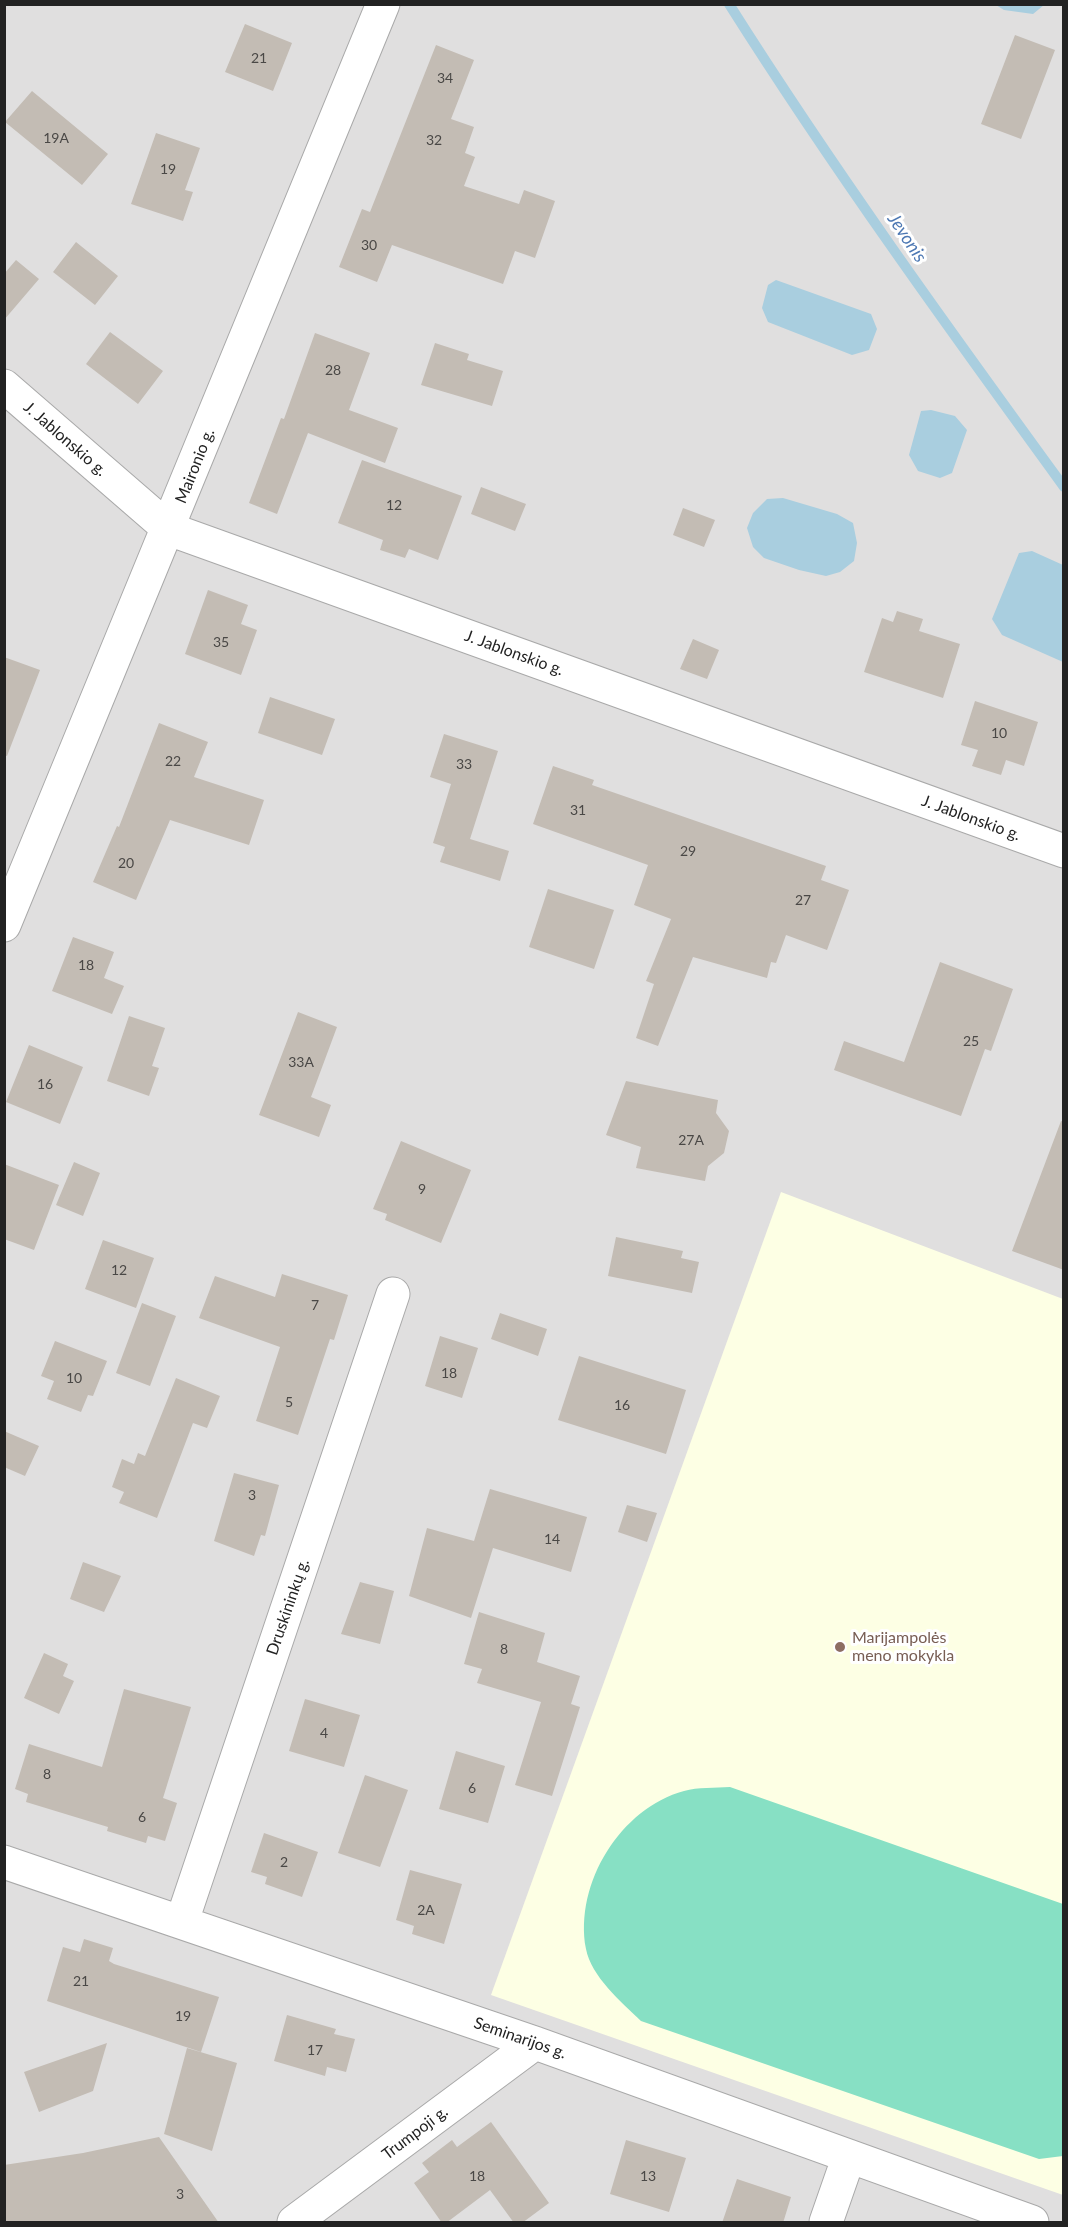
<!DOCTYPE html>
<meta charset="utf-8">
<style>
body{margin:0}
#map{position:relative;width:1068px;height:2227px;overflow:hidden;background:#f2efe8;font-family:Lato,sans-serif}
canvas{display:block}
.frame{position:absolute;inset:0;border:6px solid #222;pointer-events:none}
</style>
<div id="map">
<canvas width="1068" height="2227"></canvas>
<div class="frame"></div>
</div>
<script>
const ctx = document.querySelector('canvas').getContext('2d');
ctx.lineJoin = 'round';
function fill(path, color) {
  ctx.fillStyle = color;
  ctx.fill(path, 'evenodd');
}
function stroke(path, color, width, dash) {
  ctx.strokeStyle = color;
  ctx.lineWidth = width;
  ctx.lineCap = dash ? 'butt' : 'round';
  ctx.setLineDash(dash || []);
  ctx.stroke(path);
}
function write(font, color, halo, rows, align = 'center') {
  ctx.font = font + ' Lato,sans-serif';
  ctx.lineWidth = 6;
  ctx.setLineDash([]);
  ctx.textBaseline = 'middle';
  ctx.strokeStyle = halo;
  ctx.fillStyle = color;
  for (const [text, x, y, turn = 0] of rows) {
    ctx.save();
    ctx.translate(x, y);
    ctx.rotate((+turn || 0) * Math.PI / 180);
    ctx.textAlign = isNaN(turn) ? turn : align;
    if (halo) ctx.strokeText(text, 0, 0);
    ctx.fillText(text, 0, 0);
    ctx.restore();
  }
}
fill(new Path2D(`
 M 5,5 L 1063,5 L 1063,2222 L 5,2222 Z`), '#e0dfdf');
fill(new Path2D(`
 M 781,1192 L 1063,1299 L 1063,2195 L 491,1995 Z`), '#fdffe4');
fill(new Path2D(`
 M 730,1787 L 1063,1904 L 1063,2156 L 1039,2159 L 641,2021 C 621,2002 591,1976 586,1949 C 574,1883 621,1808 684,1791 C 698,1787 715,1788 730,1787 Z`), '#87e0c4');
fill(new Path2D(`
 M 996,5 L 996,4 L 1044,5 L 1033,14 L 1004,10 Z
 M 776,280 L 871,314 L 877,329 L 869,350 L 852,355 L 768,322 L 762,308 L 768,285 Z
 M 931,410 L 955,416 L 967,430 L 952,473 L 940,478 L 918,471 L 909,455 L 921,411 Z
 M 783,498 L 837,514 L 853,523 L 857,543 L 854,561 L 840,572 L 826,576 L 799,570 L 764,558 L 753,547 L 747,528 L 753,513 L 767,499 Z
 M 1032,551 L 1063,565 L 1063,662 L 1002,635 L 992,619 L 1019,553 Z`), '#a9cedf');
stroke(new Path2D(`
 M 729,4 C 834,170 949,329 1064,487`), '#a9cedf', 10);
fill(new Path2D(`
 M 245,24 L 292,43 L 273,91 L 225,72 Z
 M 1015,35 L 1055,50 L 1021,139 L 981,124 Z
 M 436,45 L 474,60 L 451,119 L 474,127 L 465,153 L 475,157 L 464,186 L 519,204 L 524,190 L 555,201 L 535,258 L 515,251 L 503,284 L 392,245 L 377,282 L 339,267 L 362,209 L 370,212 Z
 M 32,91 L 108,154 L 82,185 L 5,122 Z
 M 156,133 L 200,148 L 185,190 L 193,192 L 183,221 L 131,204 Z
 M 76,242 L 118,276 L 95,305 L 53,272 Z
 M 16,260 L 39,279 L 4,320 L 4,274 Z
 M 110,332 L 163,371 L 138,404 L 86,364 Z
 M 315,333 L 370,353 L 349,410 L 398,428 L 385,463 L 308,433 L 277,514 L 249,503 L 281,418 L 284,419 Z
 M 435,343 L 469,354 L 467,360 L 503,371 L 492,406 L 421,385 Z
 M 362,460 L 462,496 L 438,560 L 409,549 L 405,558 L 380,550 L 383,540 L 338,523 Z
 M 481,487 L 526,504 L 515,531 L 471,514 Z
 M 683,508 L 715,520 L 704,547 L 673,535 Z
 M 208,590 L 248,605 L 241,624 L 257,630 L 241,675 L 185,654 Z
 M 897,611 L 923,619 L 919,631 L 960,644 L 943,698 L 864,672 L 882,618 L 893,622 Z
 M 693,639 L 719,650 L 707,679 L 680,669 Z
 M 4,657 L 40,670 L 7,756 L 4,755 Z
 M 270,697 L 335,719 L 322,755 L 258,733 Z
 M 975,701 L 1038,722 L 1024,766 L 1006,760 L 1001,775 L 972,766 L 978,750 L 961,745 Z
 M 159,723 L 208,742 L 194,777 L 264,800 L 249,845 L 170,820 L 136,900 L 93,882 L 117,826 L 119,827 Z
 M 444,734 L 498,751 L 470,839 L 509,851 L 500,881 L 440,862 L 445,847 L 433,843 L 451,784 L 430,777 Z
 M 553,766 L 594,780 L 592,785 L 826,866 L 821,880 L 849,890 L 827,950 L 786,935 L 776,963 L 771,962 L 767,978 L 693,957 L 658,1046 L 636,1038 L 654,984 L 646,981 L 671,919 L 634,905 L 648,865 L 533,824 Z
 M 548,889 L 614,910 L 594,969 L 529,947 Z
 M 73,937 L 114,952 L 104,978 L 124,986 L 112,1014 L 52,991 Z
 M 940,962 L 1013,989 L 991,1051 L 985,1049 L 961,1116 L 834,1070 L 844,1041 L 904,1062 Z
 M 298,1012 L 337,1027 L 311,1097 L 331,1105 L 319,1137 L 259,1115 Z
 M 129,1016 L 165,1028 L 152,1066 L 159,1068 L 149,1096 L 107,1081 Z
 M 29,1045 L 83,1067 L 60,1124 L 6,1102 Z
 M 626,1081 L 718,1100 L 716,1113 L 729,1131 L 724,1153 L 708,1166 L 705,1181 L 636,1168 L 641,1147 L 606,1135 Z
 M 1061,1121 L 1064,1122 L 1064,1270 L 1012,1251 Z
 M 401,1141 L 471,1170 L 441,1243 L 385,1220 L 387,1214 L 373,1209 Z
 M 74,1162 L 100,1173 L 83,1216 L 56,1205 Z
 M 4,1164 L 59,1185 L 34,1250 L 4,1239 Z
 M 616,1237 L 683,1251 L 681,1258 L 699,1262 L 692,1293 L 608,1276 Z
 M 103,1240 L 154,1258 L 136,1308 L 85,1289 Z
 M 282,1274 L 348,1295 L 334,1340 L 330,1339 L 298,1435 L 256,1421 L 280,1347 L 199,1318 L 215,1276 L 275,1297 Z
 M 142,1303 L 176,1316 L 150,1386 L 116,1373 Z
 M 500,1313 L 547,1329 L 538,1356 L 491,1339 Z
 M 440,1336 L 478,1348 L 462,1398 L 425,1386 Z
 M 55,1341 L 107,1361 L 93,1396 L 88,1395 L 81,1412 L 47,1399 L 54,1381 L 41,1376 Z
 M 579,1356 L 686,1390 L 666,1454 L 558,1420 Z
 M 176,1378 L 220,1396 L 207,1428 L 193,1423 L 157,1518 L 119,1503 L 124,1492 L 112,1487 L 122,1459 L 134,1464 L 138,1453 L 145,1456 Z
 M 4,1431 L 39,1446 L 25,1476 L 4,1467 Z
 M 234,1473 L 279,1485 L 265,1536 L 261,1535 L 254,1556 L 214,1541 Z
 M 490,1489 L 587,1517 L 571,1572 L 493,1548 L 471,1618 L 409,1596 L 427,1528 L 474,1541 Z
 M 627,1505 L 657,1513 L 647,1542 L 618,1532 Z
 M 83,1562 L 121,1576 L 104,1612 L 70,1599 Z
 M 360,1582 L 394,1591 L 380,1644 L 341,1634 Z
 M 479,1612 L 545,1633 L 537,1662 L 580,1676 L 571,1704 L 580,1707 L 552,1796 L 515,1785 L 541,1702 L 477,1683 L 482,1669 L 464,1664 Z
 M 44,1653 L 68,1664 L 63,1676 L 74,1681 L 59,1714 L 24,1698 Z
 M 124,1689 L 191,1707 L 163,1798 L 177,1803 L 165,1841 L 148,1836 L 146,1843 L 107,1831 L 108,1827 L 26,1802 L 28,1794 L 15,1789 L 29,1744 L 102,1767 Z
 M 305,1699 L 360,1715 L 344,1767 L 289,1751 Z
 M 456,1751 L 505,1766 L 488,1823 L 439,1809 Z
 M 365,1775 L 408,1790 L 380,1867 L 338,1853 Z
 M 264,1833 L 318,1852 L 302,1897 L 265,1884 L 267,1877 L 251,1872 Z
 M 410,1870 L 462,1884 L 444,1944 L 412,1934 L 414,1926 L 396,1920 Z
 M 84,1939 L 113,1948 L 109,1961 L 114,1964 L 219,1997 L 201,2052 L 47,2001 L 63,1947 L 80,1952 Z
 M 287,2015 L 336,2029 L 334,2034 L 355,2039 L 346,2072 L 327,2067 L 325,2076 L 274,2061 Z
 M 107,2043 L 93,2091 L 39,2112 L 24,2072 Z
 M 187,2048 L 237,2063 L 212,2151 L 164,2134 Z
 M 491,2122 L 549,2203 L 522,2223 L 514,2223 L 490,2190 L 446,2223 L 442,2223 L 414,2183 L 429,2172 L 422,2163 L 452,2140 L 457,2147 Z
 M 159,2137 L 219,2223 L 4,2223 L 4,2165 L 83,2153 Z
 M 626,2140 L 686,2158 L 669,2212 L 610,2194 Z
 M 737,2179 L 791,2197 L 783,2223 L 722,2223 Z`), '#c3bcb4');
const minor = new Path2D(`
 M 4,386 L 169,529 L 1064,851
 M 4,925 L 383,4
 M 4,1862 L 535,2043 L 1032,2222
 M 182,1921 L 393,1294
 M 294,2222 L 535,2043
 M 826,2222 L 849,2156`);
stroke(minor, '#a9a9a9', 35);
stroke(minor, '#fff', 33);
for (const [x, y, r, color] of [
 [840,1647,6,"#8d6e63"]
]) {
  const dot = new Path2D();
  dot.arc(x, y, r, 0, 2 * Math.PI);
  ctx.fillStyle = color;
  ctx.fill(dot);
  stroke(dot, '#fff', 2);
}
write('14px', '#4a4846', null, [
 ["21",259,58],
 ["34",445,78],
 ["19A",56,138],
 ["32",434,140],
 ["19",168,169],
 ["30",369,245],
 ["28",333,370],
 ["12",394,505],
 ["35",221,642],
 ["10",999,733],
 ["22",173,761],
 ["33",464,764],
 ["31",578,810],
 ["29",688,851],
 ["20",126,863],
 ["27",803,900],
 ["18",86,965],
 ["25",971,1041],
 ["33A",301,1062],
 ["16",45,1084],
 ["27A",691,1140],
 ["9",422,1189],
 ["12",119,1270],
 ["7",315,1305],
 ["18",449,1373],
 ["10",74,1378],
 ["5",289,1402],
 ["16",622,1405],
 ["3",252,1495],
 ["14",552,1539],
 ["8",504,1649],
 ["4",324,1733],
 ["8",47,1774],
 ["6",472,1788],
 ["6",142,1817],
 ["2",284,1862],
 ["2A",426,1910],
 ["21",81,1981],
 ["19",183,2016],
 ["17",315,2050],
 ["18",477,2176],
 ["13",648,2176],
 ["3",180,2194]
]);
write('16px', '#222', '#fff', [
 ["J. Jablonskio g.",65,439,41],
 ["Maironio g.",195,466,-68],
 ["J. Jablonskio g.",514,653,20],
 ["J. Jablonskio g.",971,818,20],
 ["Druskininkų g.",288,1607,-71],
 ["Seminarijos g.",520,2038,19],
 ["Trumpoji g.",415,2133,-37]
]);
write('16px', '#785e54', '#fff', [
 ["Marijampolės",852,1638],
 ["meno mokykla",852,1656]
], 'left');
write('italic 18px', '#4d78b3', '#fff', [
 ["Jevonis",907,238,56]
]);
</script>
